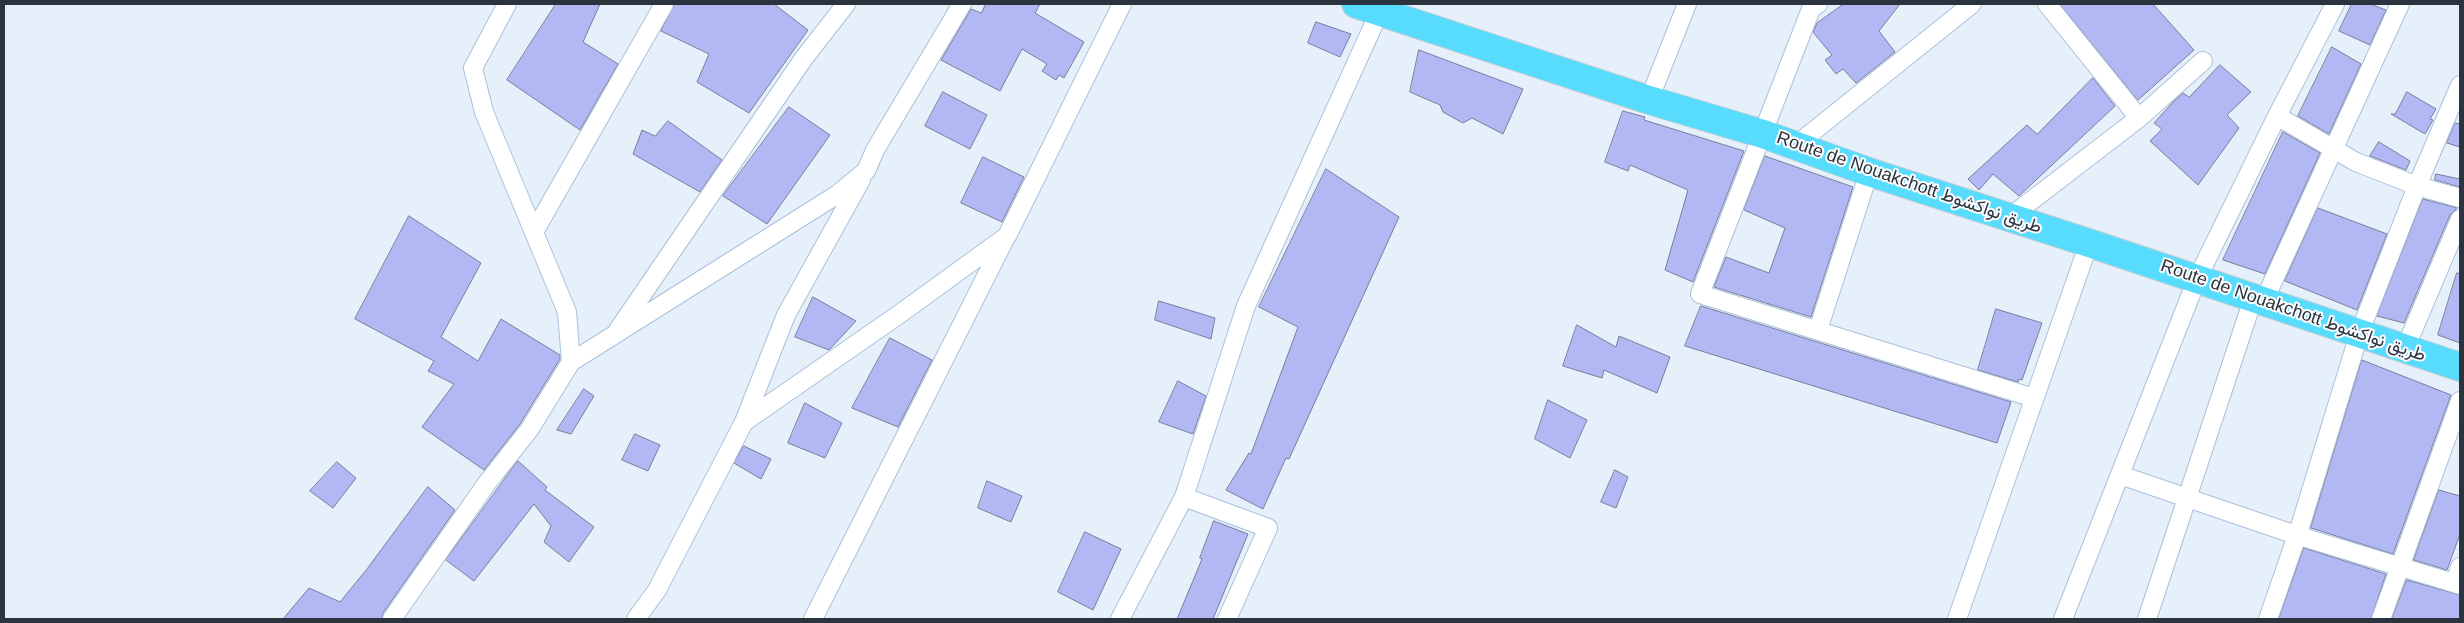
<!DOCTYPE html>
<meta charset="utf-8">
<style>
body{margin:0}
#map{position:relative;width:2464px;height:623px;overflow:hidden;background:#e6f0fb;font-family:Arial,sans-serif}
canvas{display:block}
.frame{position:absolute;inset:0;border:5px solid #2a333e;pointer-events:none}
</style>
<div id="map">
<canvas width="2464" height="623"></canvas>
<div class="frame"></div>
</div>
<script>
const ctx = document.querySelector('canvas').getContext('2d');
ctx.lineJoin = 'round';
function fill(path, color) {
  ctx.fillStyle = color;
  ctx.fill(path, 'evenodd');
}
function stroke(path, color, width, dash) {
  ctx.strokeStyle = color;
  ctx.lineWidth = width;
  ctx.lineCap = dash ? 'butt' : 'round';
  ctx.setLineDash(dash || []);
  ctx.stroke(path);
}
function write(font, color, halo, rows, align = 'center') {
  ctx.font = font + ' Arial,Vazirmatn,sans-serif';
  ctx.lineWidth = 4;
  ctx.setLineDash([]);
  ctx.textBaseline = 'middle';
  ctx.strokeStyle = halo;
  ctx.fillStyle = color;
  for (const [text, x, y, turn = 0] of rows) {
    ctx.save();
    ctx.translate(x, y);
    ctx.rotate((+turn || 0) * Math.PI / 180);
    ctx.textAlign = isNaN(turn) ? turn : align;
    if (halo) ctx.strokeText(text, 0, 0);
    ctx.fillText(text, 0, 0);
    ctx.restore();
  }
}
const building = new Path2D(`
 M 556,4 L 600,4 L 583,42 L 618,64 L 580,130 L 507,80 Z
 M 675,4 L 774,4 L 808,30 L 749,113 L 697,82 L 709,54 L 661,31 Z
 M 986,4 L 1040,4 L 1035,13 L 1084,42 L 1064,78 L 1059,75 L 1056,80 L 1042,71 L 1047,64 L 1022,49 L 1000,91 L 941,60 L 971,9 L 981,13 Z
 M 1844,4 L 1900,4 L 1879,31 L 1895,52 L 1856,83 L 1843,69 L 1836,74 L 1825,60 L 1832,55 L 1813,32 L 1817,23 Z
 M 2060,4 L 2153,4 L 2194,50 L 2138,100 Z
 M 2352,4 L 2370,4 L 2386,10 L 2370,45 L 2339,31 Z
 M 1316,22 L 1351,34 L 1340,57 L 1308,43 Z
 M 2332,47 L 2361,64 L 2329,134 L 2298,116 Z
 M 1419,50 L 1523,89 L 1503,134 L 1472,118 L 1463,123 L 1443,112 L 1440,105 L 1410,92 Z
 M 2220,65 L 2251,92 L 2227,115 L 2239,128 L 2198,185 L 2150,141 L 2162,129 L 2154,123 L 2173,102 L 2183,93 L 2189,97 Z
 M 2093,78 L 2115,106 L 2019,196 L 1993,174 L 1979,190 L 1968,179 L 2027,125 L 2037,134 Z
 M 943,92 L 987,115 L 970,149 L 925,126 Z
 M 2407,92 L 2436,109 L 2430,119 L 2433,120 L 2425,134 L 2391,114 L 2395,114 Z
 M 789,107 L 830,135 L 767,224 L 723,196 Z
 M 1623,111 L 1645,117 L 1644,120 L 1744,151 L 1693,282 L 1665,270 L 1688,190 L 1630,165 L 1628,171 L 1605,162 Z
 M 668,121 L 722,160 L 700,192 L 633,154 L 642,130 L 655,136 Z
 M 2455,123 L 2460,124 L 2460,147 L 2447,143 Z
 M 2283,132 L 2320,153 L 2265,274 L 2223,260 Z
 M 2379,142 L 2410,161 L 2406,170 L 2370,156 Z
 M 1765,156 L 1853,187 L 1811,317 L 1714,287 L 1726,257 L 1769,273 L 1785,228 L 1744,210 Z
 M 983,157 L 1024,177 L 1002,222 L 961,203 Z
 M 1326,169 L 1399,217 L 1289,459 L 1286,458 L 1263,509 L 1226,490 L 1249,453 L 1251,454 L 1298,327 L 1259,307 Z
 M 2436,174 L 2460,179 L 2460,187 L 2435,180 Z
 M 2423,199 L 2457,208 L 2450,215 L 2404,323 L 2377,316 Z
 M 2318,208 L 2387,234 L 2357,310 L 2285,281 Z
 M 409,216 L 481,263 L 441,337 L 478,361 L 501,319 L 560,355 L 560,359 L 520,424 L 484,470 L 422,427 L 454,384 L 428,371 L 434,361 L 355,319 Z
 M 2457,273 L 2460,273 L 2460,343 L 2438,335 Z
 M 813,297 L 856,321 L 829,350 L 795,337 Z
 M 1159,301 L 1215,318 L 1211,339 L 1155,320 Z
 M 1701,306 L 2011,402 L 1997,443 L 1685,346 Z
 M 1996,309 L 2042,323 L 2022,380 L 2019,379 L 2018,382 L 1978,370 Z
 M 1577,325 L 1616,347 L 1619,336 L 1670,357 L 1657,393 L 1604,370 L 1602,378 L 1563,366 Z
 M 890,338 L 932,360 L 898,427 L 852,408 Z
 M 2362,360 L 2451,395 L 2393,554 L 2311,528 Z
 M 1178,381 L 1206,396 L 1193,434 L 1159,422 Z
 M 584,389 L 594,396 L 571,434 L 557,430 Z
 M 1548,400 L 1587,420 L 1570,458 L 1535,439 Z
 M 805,403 L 842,423 L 825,458 L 788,443 Z
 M 635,434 L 660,445 L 648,471 L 622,460 Z
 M 744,446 L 771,459 L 761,479 L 734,463 Z
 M 518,461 L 547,487 L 545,490 L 594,527 L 569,562 L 544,542 L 551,526 L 534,504 L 474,581 L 446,560 Z
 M 337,462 L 356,478 L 333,508 L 310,491 Z
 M 1615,470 L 1628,477 L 1616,508 L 1601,502 Z
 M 987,481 L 1022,496 L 1011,522 L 978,508 Z
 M 428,487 L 455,510 L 383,613 L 382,619 L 283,619 L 309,588 L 340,602 L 367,569 Z
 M 2439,490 L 2460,496 L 2460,534 L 2447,570 L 2414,560 Z
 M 1214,521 L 1248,534 L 1213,619 L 1177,619 L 1202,559 L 1200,558 Z
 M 1085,532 L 1121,549 L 1093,610 L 1058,592 Z
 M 2304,548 L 2386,574 L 2371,619 L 2279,619 Z
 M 2407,580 L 2460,595 L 2460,619 L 2392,619 Z`);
fill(building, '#b2b8f4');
stroke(building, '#7a7d9a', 1);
const minor = new Path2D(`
 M 507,4 L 473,68 L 484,112 L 567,312 L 571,362
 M 1818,4 L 1811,9 L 1700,294 L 2034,398
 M 1649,100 L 1687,4
 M 2277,116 L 2356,162 L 2417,186 L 2460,198
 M 2139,118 L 2203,61
 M 1795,146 L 1972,4
 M 2010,217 L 2139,118 L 2047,4
 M 534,232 L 664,4
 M 2263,303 L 2400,4
 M 618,330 L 804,58 L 846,4
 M 1818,330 L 1869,172
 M 2405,349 L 2460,219
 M 744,422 L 786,315 L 861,180
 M 2120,475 L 2296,535 L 2460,585
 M 1184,497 L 1268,528 L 1227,619
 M 2455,583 L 2460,567
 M 392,619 L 487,483 L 529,430 L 571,362 L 838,194 L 866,171 L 875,150 L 962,4
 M 636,619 L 657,590 L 744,422 L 901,313 L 1007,236 L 1122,4
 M 813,619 L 1004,241
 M 1120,619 L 1184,497 L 1246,306 L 1383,4
 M 1957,619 L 2089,243
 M 2063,619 L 2197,279 L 2277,116 L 2335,4
 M 2147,619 L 2253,299
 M 2268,619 L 2299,530 L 2359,334 L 2417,186 L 2460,85
 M 2381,619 L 2460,401`);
const trunk = new Path2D(`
 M 1356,4 L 1649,100 L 1763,134 L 1869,172 L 2089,243 L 2460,367`);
stroke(minor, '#a9c1db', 20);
stroke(trunk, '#ccced1', 30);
stroke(minor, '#fff', 18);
stroke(trunk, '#58dcfe', 28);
write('18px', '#2a333e', '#fcfcfc', [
 ["Route de Nouakchott طريق نواكشوط",1909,183,19],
 ["Route de Nouakchott طريق نواكشوط",2293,311,19]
]);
</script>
